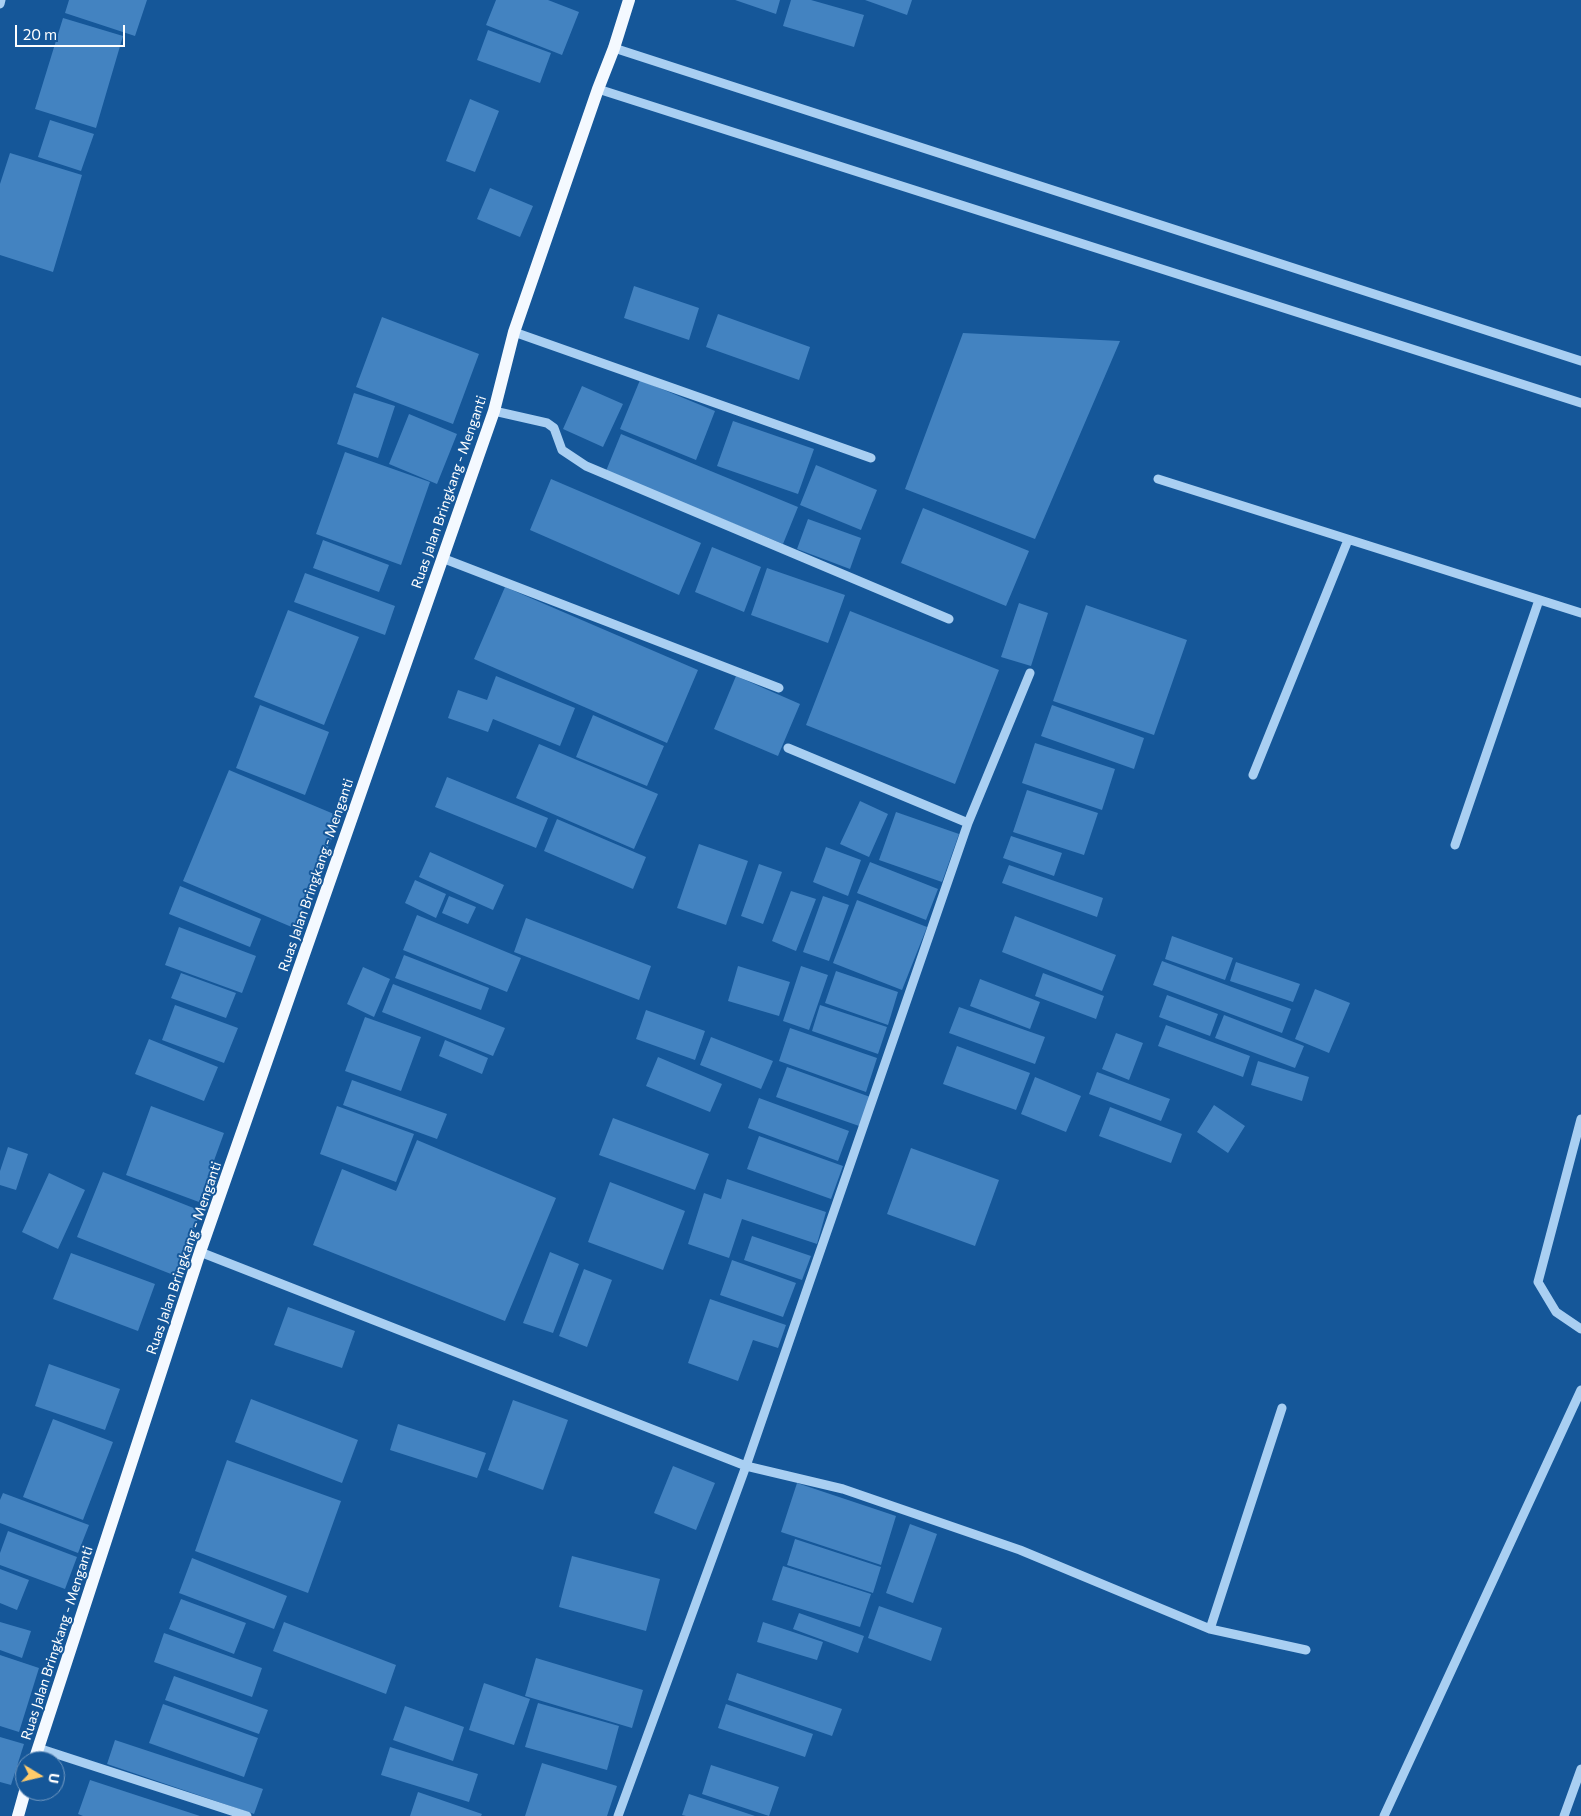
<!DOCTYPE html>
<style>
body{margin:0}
#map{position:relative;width:1581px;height:1816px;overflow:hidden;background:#155799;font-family:Commissioner,sans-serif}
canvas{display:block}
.north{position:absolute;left:15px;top:1751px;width:50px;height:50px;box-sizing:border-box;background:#155799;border:1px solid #739ac2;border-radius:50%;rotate:99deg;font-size:14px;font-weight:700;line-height:20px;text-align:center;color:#fff}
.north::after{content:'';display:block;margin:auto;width:18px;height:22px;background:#ffcb6a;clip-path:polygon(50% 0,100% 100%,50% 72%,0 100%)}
.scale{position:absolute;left:15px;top:25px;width:110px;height:22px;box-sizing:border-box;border:2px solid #fff;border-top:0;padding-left:6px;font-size:15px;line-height:18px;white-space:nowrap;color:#fff;-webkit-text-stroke:4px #155799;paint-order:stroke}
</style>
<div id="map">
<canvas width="1581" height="1816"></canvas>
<div class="north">U</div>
<div class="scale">20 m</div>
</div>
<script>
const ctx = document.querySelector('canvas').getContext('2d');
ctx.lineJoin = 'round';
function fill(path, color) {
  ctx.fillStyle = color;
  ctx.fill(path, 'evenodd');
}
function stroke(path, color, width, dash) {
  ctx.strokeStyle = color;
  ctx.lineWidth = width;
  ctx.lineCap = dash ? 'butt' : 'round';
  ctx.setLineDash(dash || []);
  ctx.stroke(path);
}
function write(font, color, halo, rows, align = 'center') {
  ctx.font = font + ' Commissioner,sans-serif';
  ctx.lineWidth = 4;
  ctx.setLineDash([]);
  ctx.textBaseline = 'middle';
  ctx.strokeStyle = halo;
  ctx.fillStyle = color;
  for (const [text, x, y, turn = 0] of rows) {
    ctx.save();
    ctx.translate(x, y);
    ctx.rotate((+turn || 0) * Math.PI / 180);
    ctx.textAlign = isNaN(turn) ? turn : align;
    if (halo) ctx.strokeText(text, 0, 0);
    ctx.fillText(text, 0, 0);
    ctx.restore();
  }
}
fill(new Path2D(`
 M 69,0 L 147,0 L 135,36 L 65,13 Z
 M 496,0 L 548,0 L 579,12 L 562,55 L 486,25 Z
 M 735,0 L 780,0 L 776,14 Z
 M 791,0 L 811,0 L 864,15 L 854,47 L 783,26 Z
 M 865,0 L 912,0 L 907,15 Z
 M 63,18 L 123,36 L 96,128 L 35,109 Z
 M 488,30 L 551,53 L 540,83 L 477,60 Z
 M 470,99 L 499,111 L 475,172 L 446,161 Z
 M 50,120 L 94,134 L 81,171 L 38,157 Z
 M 10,153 L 82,175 L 53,272 L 0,255 L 0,184 Z
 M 490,188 L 533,206 L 520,237 L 477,219 Z
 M 634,286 L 699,308 L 689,340 L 624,318 Z
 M 718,314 L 810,347 L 799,380 L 706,347 Z
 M 382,317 L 479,354 L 453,424 L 356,387 Z
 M 963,333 L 1120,341 L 1035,539 L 905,489 Z
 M 640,380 L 715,411 L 696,460 L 620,429 Z
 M 582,386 L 623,404 L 603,447 L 563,429 Z
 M 354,393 L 395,406 L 378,458 L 337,444 Z
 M 409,414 L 457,434 L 437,484 L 389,464 Z
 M 733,421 L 814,449 L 798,494 L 717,466 Z
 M 621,434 L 798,507 L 783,544 L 606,471 Z
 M 345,452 L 430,482 L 401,565 L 316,534 Z
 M 816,465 L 877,490 L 861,530 L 800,505 Z
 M 551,479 L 701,543 L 679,595 L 530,530 Z
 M 923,508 L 1029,551 L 1006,606 L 901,563 Z
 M 808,519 L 861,538 L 850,569 L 797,549 Z
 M 323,540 L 389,565 L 379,592 L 313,568 Z
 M 712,547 L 761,567 L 744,612 L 695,592 Z
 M 767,568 L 845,595 L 828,643 L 751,615 Z
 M 305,573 L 395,606 L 385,635 L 294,602 Z
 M 505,587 L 698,670 L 667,743 L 474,659 Z
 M 1019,603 L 1048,613 L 1031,666 L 1001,657 Z
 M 1086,605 L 1187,640 L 1154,735 L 1053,701 Z
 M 288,610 L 359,637 L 324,725 L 254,697 Z
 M 850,611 L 999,670 L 955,784 L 806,725 Z
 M 496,676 L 575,708 L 560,746 L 493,719 L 488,732 L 448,718 L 458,690 L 487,700 Z
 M 736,676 L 800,704 L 778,756 L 714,729 Z
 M 260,705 L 329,732 L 305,795 L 236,768 Z
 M 1052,705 L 1144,738 L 1134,769 L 1041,736 Z
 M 593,715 L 664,746 L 647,786 L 576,757 Z
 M 1035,743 L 1115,769 L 1102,810 L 1022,783 Z
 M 539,744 L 658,794 L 634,849 L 516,798 Z
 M 229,770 L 341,817 L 294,928 L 183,881 Z
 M 447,777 L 548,818 L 536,848 L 435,807 Z
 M 1027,790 L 1098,813 L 1084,855 L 1013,832 Z
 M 860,801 L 888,814 L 869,857 L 840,844 Z
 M 896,812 L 959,834 L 942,882 L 879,860 Z
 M 557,819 L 646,857 L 633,889 L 544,851 Z
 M 1011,836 L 1062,853 L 1054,876 L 1003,858 Z
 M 699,844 L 748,861 L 726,925 L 677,908 Z
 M 826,847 L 861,860 L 848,896 L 813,882 Z
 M 430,852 L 504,885 L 493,910 L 419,877 Z
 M 870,862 L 938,889 L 926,920 L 857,893 Z
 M 759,864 L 782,872 L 763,924 L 741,916 Z
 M 1009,865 L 1103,898 L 1097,917 L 1002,883 Z
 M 415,880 L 446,894 L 436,918 L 405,903 Z
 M 180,886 L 261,919 L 250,947 L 169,914 Z
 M 791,891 L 816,899 L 796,951 L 772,941 Z
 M 449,896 L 476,907 L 468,924 L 442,913 Z
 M 823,896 L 849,905 L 829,961 L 803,952 Z
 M 857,900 L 927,927 L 902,990 L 833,963 Z
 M 417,915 L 521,958 L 507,992 L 403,950 Z
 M 1015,916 L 1116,955 L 1102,991 L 1002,952 Z
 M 526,918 L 651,966 L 639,1000 L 514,952 Z
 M 179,927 L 256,956 L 242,993 L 165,965 Z
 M 1172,936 L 1233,958 L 1225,980 L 1165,959 Z
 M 404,955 L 489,988 L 481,1010 L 395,978 Z
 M 1162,961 L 1291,1009 L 1282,1033 L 1153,985 Z
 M 1236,962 L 1300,984 L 1293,1002 L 1230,981 Z
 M 738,966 L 790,982 L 779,1016 L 728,1001 Z
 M 801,966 L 828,975 L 809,1030 L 783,1021 Z
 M 363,967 L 390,979 L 374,1017 L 347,1004 Z
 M 836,971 L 898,992 L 888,1025 L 825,1003 Z
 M 181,973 L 236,993 L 226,1018 L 171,998 Z
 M 1043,973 L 1104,996 L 1096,1019 L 1035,996 Z
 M 980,979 L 1040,1002 L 1030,1029 L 970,1006 Z
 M 393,984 L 505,1028 L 493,1056 L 382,1012 Z
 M 1315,989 L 1350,1003 L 1329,1053 L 1295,1039 Z
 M 1167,995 L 1218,1014 L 1210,1036 L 1159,1017 Z
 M 175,1005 L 238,1028 L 224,1063 L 162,1040 Z
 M 820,1005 L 887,1027 L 878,1054 L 812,1031 Z
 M 959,1007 L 1045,1037 L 1035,1064 L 949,1033 Z
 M 646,1010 L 705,1031 L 695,1060 L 636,1039 Z
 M 1224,1015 L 1304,1046 L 1295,1068 L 1215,1038 Z
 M 365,1017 L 421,1037 L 401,1091 L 345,1071 Z
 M 1166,1025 L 1250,1056 L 1243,1077 L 1158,1046 Z
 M 790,1028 L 877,1058 L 866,1092 L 779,1061 Z
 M 1116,1033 L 1143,1043 L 1129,1080 L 1102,1069 Z
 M 711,1037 L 773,1061 L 761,1089 L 700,1065 Z
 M 149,1039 L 218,1067 L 204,1101 L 135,1074 Z
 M 445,1040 L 488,1058 L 482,1074 L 439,1056 Z
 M 957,1046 L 1030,1073 L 1016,1110 L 943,1084 Z
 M 658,1057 L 722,1084 L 710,1112 L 646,1086 Z
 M 1258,1061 L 1309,1077 L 1302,1101 L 1251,1085 Z
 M 787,1067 L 873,1098 L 862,1127 L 776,1097 Z
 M 1097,1072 L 1170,1099 L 1161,1121 L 1089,1094 Z
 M 1035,1077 L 1081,1096 L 1066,1132 L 1021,1114 Z
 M 352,1080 L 447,1114 L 437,1139 L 343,1105 Z
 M 759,1098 L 849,1131 L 838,1161 L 748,1128 Z
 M 1214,1105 L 1245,1126 L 1228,1153 L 1197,1132 Z
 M 151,1106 L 224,1133 L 199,1202 L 126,1175 Z
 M 337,1106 L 414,1134 L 396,1182 L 320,1154 Z
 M 1110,1107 L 1182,1134 L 1171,1163 L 1099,1136 Z
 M 613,1118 L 709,1154 L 695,1190 L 599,1155 Z
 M 759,1136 L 843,1166 L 831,1199 L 747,1169 Z
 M 417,1140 L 556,1198 L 505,1321 L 313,1245 L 342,1169 L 396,1191 Z
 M 8,1147 L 28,1154 L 16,1190 L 0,1185 L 0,1171 Z
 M 911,1148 L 999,1180 L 975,1246 L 887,1214 Z
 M 103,1172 L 201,1211 L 176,1276 L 77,1237 Z
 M 49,1173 L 85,1190 L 58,1249 L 22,1232 Z
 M 727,1179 L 826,1212 L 817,1244 L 742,1219 L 729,1258 L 688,1244 L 704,1193 L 721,1199 Z
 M 610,1182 L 685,1211 L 663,1270 L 588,1242 Z
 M 752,1236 L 811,1256 L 802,1280 L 744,1260 Z
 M 550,1252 L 579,1264 L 553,1333 L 523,1323 Z
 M 71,1253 L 155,1284 L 138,1331 L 53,1299 Z
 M 732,1260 L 796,1283 L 783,1317 L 720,1295 Z
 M 584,1269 L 612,1280 L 587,1347 L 559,1336 Z
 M 710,1299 L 786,1325 L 778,1348 L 753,1340 L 738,1381 L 688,1363 Z
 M 288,1307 L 355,1331 L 342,1368 L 274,1345 Z
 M 49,1364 L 120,1389 L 105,1430 L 35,1406 Z
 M 251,1399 L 358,1440 L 342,1483 L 235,1442 Z
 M 513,1400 L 568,1420 L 543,1490 L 488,1470 Z
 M 53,1419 L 113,1442 L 83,1520 L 23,1497 Z
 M 398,1424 L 486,1453 L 477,1478 L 390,1450 Z
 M 227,1460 L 341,1501 L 308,1593 L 195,1551 Z
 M 673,1466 L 715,1483 L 696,1530 L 654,1513 Z
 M 797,1483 L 896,1516 L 881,1565 L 781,1532 Z
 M 3,1493 L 89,1525 L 78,1553 L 0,1523 L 0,1500 Z
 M 910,1524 L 937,1534 L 913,1603 L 886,1593 Z
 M 8,1531 L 77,1557 L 65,1589 L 0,1565 L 0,1553 Z
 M 795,1539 L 881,1567 L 873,1593 L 787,1565 Z
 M 572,1556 L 660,1579 L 646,1631 L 559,1607 Z
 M 192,1558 L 287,1596 L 274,1629 L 179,1593 Z
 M 783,1566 L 871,1594 L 860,1627 L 772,1600 Z
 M 0,1569 L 29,1580 L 17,1610 L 0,1603 Z
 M 181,1599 L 246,1623 L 234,1654 L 169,1629 Z
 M 879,1606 L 942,1628 L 931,1661 L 868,1638 Z
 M 799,1613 L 864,1636 L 858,1653 L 793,1629 Z
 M 0,1622 L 31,1631 L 22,1658 L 0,1650 Z
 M 284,1622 L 396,1665 L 386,1694 L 273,1651 Z
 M 763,1622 L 823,1642 L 817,1660 L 757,1642 Z
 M 164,1633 L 262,1668 L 252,1697 L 154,1662 Z
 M 0,1655 L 39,1668 L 19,1732 L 0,1726 Z
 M 536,1658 L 643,1690 L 632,1728 L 525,1696 Z
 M 737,1673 L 842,1709 L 832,1736 L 728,1700 Z
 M 174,1676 L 268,1710 L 259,1734 L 165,1700 Z
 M 484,1683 L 530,1699 L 514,1745 L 469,1730 Z
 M 538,1703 L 619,1726 L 607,1770 L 525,1747 Z
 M 163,1704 L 258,1738 L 244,1777 L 149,1743 Z
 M 726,1704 L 813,1734 L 805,1757 L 718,1728 Z
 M 405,1706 L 464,1727 L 453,1761 L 393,1740 Z
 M 0,1737 L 24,1744 L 11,1785 L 0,1782 Z
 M 115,1740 L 263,1789 L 254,1814 L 107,1764 Z
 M 390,1747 L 478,1774 L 469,1802 L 381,1775 Z
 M 542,1763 L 617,1786 L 607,1816 L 525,1816 Z
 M 711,1765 L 779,1787 L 769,1816 L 702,1794 Z
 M 90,1780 L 200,1816 L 83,1816 L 78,1814 Z
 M 418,1792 L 482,1814 L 481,1816 L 410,1816 Z
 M 689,1794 L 755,1816 L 686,1816 L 682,1815 Z`), '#4383c1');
stroke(new Path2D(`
 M 0,4 L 1,0
 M 614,48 L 1581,361
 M 598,89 L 1581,403
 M 514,332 L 871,458
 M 494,411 L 547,423 L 554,428 L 562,450 L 586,466 L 949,619
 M 1158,479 L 1581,613
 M 442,558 L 779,688
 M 788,748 L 968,823
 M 1253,775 L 1348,540
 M 1455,845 L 1539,600
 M 1581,1119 L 1538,1282 L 1556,1312 L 1581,1329
 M 200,1252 L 746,1466 L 968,823 L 1030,673
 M 1210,1629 L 1282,1408
 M 38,1748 L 247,1816
 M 618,1816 L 746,1466 L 843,1489 L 1020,1550 L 1210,1629 L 1306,1650
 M 1384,1816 L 1581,1390
 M 1564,1816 L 1581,1769`), '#a9cff2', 9);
stroke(new Path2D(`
 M 34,1761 L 200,1252 L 494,411 L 514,332 L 598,89 L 614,48 L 629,0
 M 18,1816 L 25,1791`), '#f4f9ff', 12);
write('14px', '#fff', '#155799', [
 ["Ruas Jalan Bringkang - Menganti",449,492,-71],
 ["Ruas Jalan Bringkang - Menganti",316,875,-71],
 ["Ruas Jalan Bringkang - Menganti",184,1258,-71],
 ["Ruas Jalan Bringkang - Menganti",57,1643,-72]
]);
</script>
